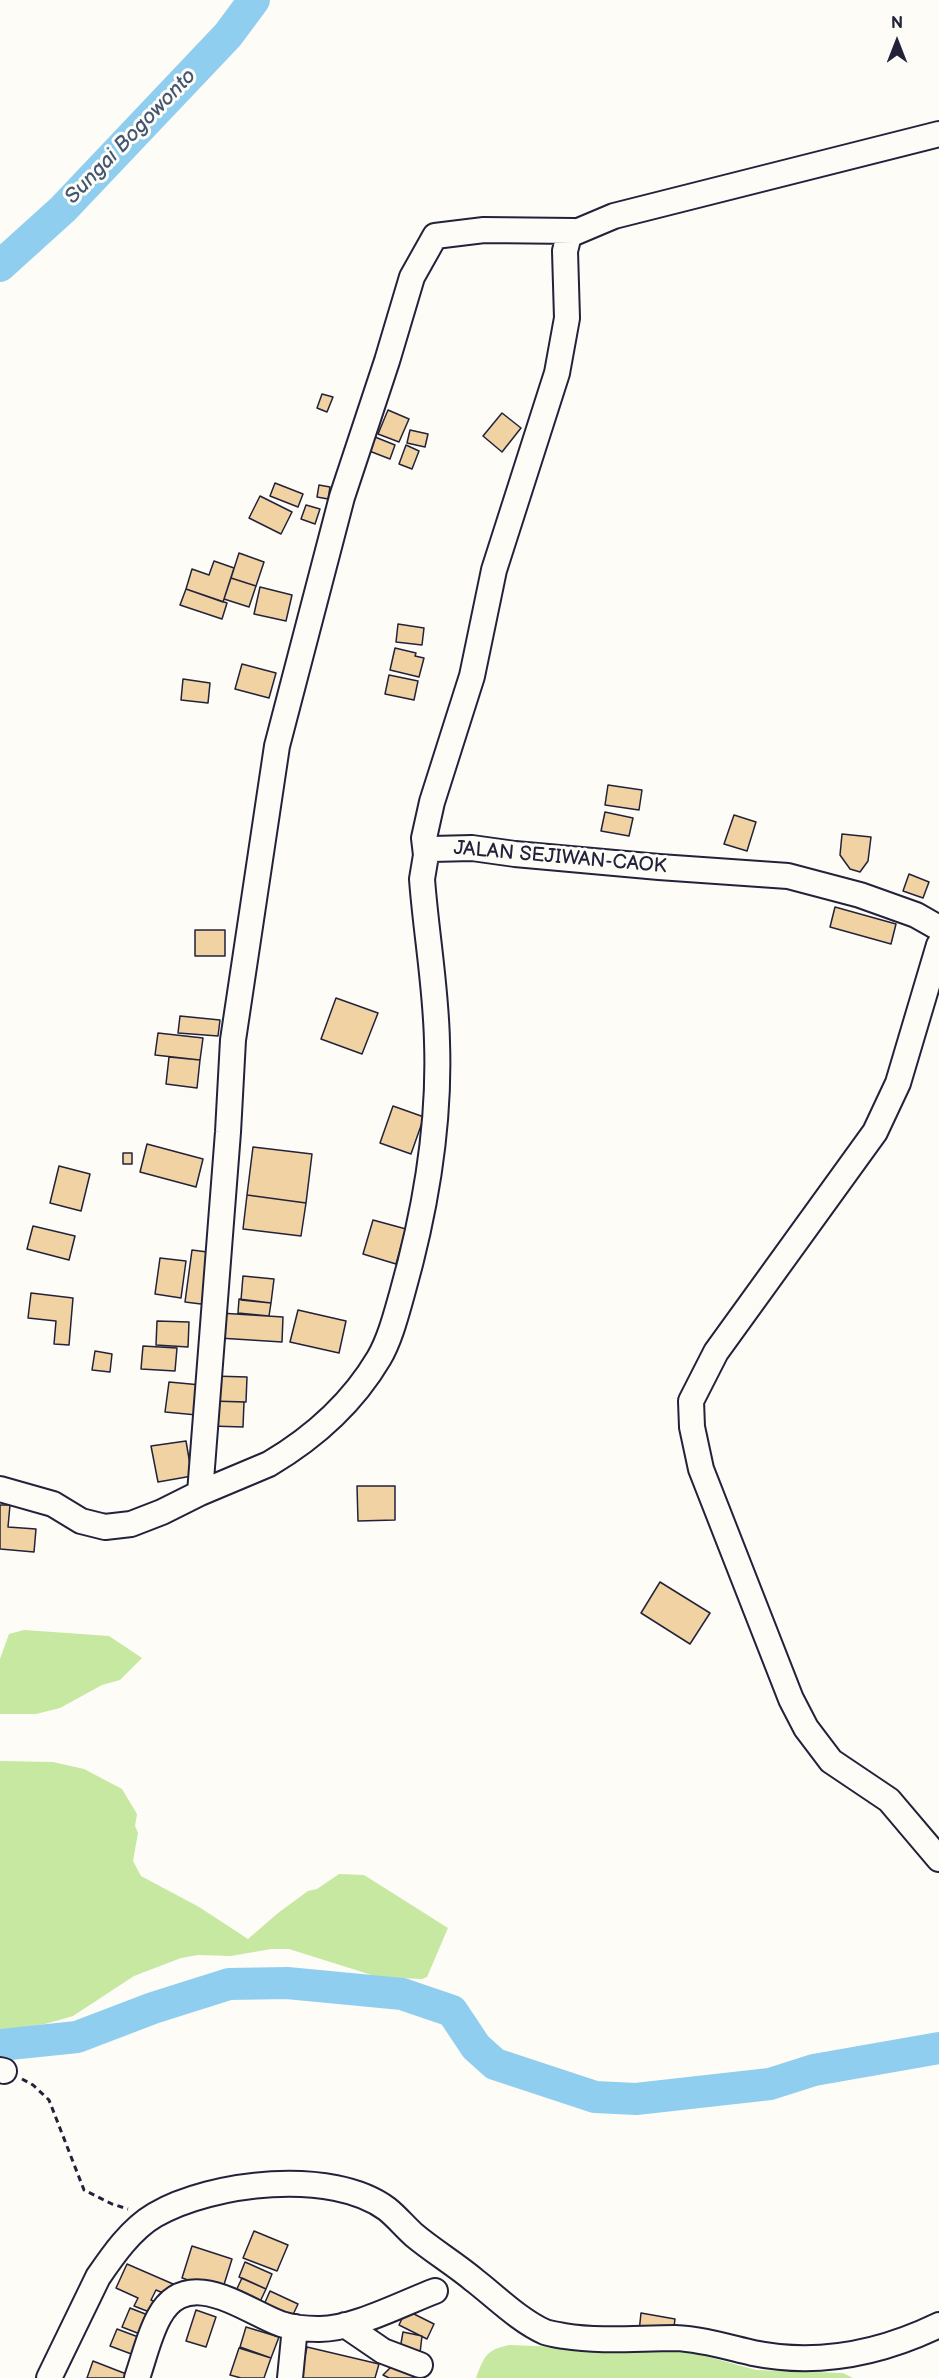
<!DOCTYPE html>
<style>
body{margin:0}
#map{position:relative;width:939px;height:2378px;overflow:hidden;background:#fdfcf7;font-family:"Balsamiq Sans",sans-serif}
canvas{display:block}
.north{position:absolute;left:867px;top:12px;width:60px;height:60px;-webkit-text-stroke:4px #fdfcf7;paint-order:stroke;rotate:0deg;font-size:16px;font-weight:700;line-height:24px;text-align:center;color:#22223b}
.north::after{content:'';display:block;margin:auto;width:21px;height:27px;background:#22223b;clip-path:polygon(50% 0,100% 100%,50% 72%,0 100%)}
</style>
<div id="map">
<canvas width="939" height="2378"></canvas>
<div class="north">N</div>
</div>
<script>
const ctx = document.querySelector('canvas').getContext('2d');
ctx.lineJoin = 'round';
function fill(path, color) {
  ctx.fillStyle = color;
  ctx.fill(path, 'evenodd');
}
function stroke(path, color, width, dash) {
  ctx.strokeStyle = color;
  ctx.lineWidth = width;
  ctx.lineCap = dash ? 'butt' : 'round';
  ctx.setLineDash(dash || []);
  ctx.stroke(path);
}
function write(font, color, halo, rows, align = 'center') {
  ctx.font = font + ' "Balsamiq Sans",sans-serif';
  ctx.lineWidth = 6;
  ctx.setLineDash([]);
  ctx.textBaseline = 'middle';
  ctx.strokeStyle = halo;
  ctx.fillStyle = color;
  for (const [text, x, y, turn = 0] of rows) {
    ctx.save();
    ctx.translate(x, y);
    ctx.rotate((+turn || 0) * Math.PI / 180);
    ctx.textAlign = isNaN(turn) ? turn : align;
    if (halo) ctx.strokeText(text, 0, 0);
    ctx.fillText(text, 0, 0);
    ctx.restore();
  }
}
fill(new Path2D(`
 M 24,1630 L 109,1636 L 142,1658 L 120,1680 L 102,1685 L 60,1708 L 36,1714 L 0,1714 L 0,1659 L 9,1634 Z
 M 0,1761 L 53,1762 L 84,1769 L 122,1789 L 137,1814 L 135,1826 L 138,1833 L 133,1861 L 141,1876 L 199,1907 L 248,1939 L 278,1913 L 308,1891 L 317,1889 L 339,1874 L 364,1875 L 448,1928 L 427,1977 L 422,1979 L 378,1977 L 289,1949 L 271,1949 L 231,1956 L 198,1955 L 181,1958 L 134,1976 L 73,2016 L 45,2024 L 0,2031 Z
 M 510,2345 L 680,2352 L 698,2354 L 756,2370 L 843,2373 L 853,2378 L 476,2378 C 484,2356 487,2349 510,2345 Z`), '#c6e8a1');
stroke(new Path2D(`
 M 0,266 L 63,209 L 228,35 L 254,0
 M 0,2045 L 77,2037 L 153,2008 L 229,1984 L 287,1983 L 402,1994 L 452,2011 L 476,2047 L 495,2064 L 595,2097 L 636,2099 L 770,2084 L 814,2070 L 939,2048`), '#90cef0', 32);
const building = new Path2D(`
 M 322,394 L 333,397 L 327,412 L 317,408 Z
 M 388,410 L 409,419 L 399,442 L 378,434 Z
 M 502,413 L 521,428 L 502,452 L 483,436 Z
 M 410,430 L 428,434 L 425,447 L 407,443 Z
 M 365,433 L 395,445 L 390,459 L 359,447 Z
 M 406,445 L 419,451 L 412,469 L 399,464 Z
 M 275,483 L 303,494 L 298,507 L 270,496 Z
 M 319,485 L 330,487 L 328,499 L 317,497 Z
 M 260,496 L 292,512 L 281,534 L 249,518 Z
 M 306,505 L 320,509 L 315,524 L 301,519 Z
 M 239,553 L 264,562 L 256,586 L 231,578 Z
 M 214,561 L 234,568 L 223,602 L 186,589 L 192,569 L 209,575 Z
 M 231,578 L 256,586 L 249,607 L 224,599 Z
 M 260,587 L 292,595 L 286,621 L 254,614 Z
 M 186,589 L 227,603 L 222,619 L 180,605 Z
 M 398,624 L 424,628 L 422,645 L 396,642 Z
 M 395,648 L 416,653 L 415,656 L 424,658 L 419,677 L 390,670 Z
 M 242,664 L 276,673 L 269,698 L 235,689 Z
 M 389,675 L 418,681 L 414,700 L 385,694 Z
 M 183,679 L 210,683 L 208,703 L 181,700 Z
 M 608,785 L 642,790 L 639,810 L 605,805 Z
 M 605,812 L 633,818 L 629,836 L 601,831 Z
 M 734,815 L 756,822 L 747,851 L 724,844 Z
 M 842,834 L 871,837 L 868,861 L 860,872 L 850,869 L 840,855 Z
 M 909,874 L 929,882 L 923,898 L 903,891 Z
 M 835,907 L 896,924 L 891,944 L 830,927 Z
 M 195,930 L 225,930 L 225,956 L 195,956 Z
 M 336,998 L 378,1013 L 362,1054 L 321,1039 Z
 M 180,1016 L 220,1020 L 218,1036 L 178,1033 Z
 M 158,1033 L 203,1038 L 200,1060 L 155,1055 Z
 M 169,1057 L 200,1060 L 197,1088 L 166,1084 Z
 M 393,1106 L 424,1117 L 411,1154 L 380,1143 Z
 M 147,1144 L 203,1159 L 196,1187 L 140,1172 Z
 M 253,1147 L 312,1154 L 306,1203 L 247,1195 Z
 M 123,1153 L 132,1153 L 132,1164 L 123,1164 Z
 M 59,1166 L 90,1174 L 81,1211 L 50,1203 Z
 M 247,1195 L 306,1203 L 301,1236 L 243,1229 Z
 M 373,1220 L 406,1229 L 396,1264 L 363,1254 Z
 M 33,1226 L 75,1236 L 69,1260 L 27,1249 Z
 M 192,1250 L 215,1253 L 209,1305 L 185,1302 Z
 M 160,1258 L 186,1261 L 181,1298 L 155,1294 Z
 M 243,1276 L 274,1279 L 271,1303 L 241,1300 Z
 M 31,1293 L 73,1298 L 69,1345 L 54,1344 L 56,1321 L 28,1318 Z
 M 239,1299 L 271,1303 L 269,1316 L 238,1313 Z
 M 298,1310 L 346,1321 L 339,1353 L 290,1342 Z
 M 220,1313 L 283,1317 L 282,1342 L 219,1338 Z
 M 157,1321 L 189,1322 L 188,1347 L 156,1345 Z
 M 143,1346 L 177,1348 L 175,1371 L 141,1369 Z
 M 95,1351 L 112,1354 L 110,1372 L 92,1370 Z
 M 213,1376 L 247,1377 L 246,1402 L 212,1401 Z
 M 169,1382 L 201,1385 L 197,1415 L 165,1412 Z
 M 212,1401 L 244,1402 L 243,1427 L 211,1426 Z
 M 186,1441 L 192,1476 L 158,1482 L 151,1446 Z
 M 357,1486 L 395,1486 L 395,1520 L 358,1521 Z
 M 0,1505 L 10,1505 L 8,1527 L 36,1529 L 34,1552 L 0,1549 Z
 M 660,1582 L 710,1613 L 690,1644 L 641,1613 Z
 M 254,2231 L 288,2245 L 277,2271 L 243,2258 Z
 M 192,2246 L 232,2259 L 222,2291 L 182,2278 Z
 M 245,2262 L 272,2274 L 266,2289 L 239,2277 Z
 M 127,2264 L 180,2287 L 175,2298 L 156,2290 L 151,2300 L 162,2305 L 157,2315 L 134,2306 L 138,2298 L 116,2288 Z
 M 242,2278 L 266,2289 L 258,2306 L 234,2295 Z
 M 270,2291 L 298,2304 L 291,2319 L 263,2307 Z
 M 130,2308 L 153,2317 L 145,2336 L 122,2327 Z
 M 196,2310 L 216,2317 L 206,2347 L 186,2341 Z
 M 406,2310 L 434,2324 L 427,2339 L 399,2325 Z
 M 641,2313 L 675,2319 L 673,2334 L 639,2332 Z
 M 246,2327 L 279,2337 L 271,2358 L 240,2347 Z
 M 117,2329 L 141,2338 L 134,2355 L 110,2346 Z
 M 403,2332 L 422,2336 L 420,2353 L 400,2349 Z
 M 307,2347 L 379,2364 L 375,2378 L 300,2378 Z
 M 239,2348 L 271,2358 L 264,2378 L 241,2378 L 230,2375 Z
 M 93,2361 L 134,2377 L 134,2378 L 87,2378 Z
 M 395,2363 L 416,2373 L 413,2378 L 389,2378 L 383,2375 Z`);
fill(building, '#f1d2a3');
stroke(building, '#22223b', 1.5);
const minor = new Path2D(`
 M 426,855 L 424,838 L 432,802 L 472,676 L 494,570 L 557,373 L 567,318 L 565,251 L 569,235 L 614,216 L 939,134
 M 939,945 L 898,1083 L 875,1132 L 716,1352 L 691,1401 L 692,1427 L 701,1469 L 791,1699 L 806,1728 L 831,1761 L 889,1800 L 939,1859
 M 0,1489 L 53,1504 L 81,1521 L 105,1527 L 131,1524 L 162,1512 L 200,1493 L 269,1464 C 313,1438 353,1402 379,1358 C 390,1339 396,1315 402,1294 C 425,1213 440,1126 437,1042 C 436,987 426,933 422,879 L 426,855 L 432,849 L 472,848 L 515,854 L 659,867 L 788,876 L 860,895 L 916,915 L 939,928
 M 200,1493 L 228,1132 L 233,1040 L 277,746 L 342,497 L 387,361 L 412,277 L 435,236 L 484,230 L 574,231
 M 0,2070 L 4,2071
 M 345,2325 L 383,2351 L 420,2365
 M 49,2378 L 98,2277 C 113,2255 131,2229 155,2215 C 212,2182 332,2168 387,2209 C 397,2217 405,2227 414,2235 C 433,2251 455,2264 474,2280 C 496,2297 520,2321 545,2332 C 551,2334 558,2335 564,2336 C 601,2342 638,2338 675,2338 C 702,2339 727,2347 753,2353 C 817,2366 881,2353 939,2325
 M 137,2378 C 144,2358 149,2335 159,2317 C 188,2264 245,2311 281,2324 C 293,2328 305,2329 318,2329 C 352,2330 403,2303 435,2291
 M 290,2378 L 295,2327`);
stroke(minor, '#22223b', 28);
stroke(new Path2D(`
 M 22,2079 L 33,2085 L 49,2100 L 84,2190 L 112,2204 L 128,2209`), '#22223b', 3, [6, 4.5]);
stroke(minor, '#fdfcf7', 24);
write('20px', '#22223b', '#fdfcf7', [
 ["JALAN SEJIWAN-CAOK",560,858,5]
]);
write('italic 21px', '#435671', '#fdfcf7', [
 ["Sungai Bogowonto",131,137,-46]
]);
</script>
